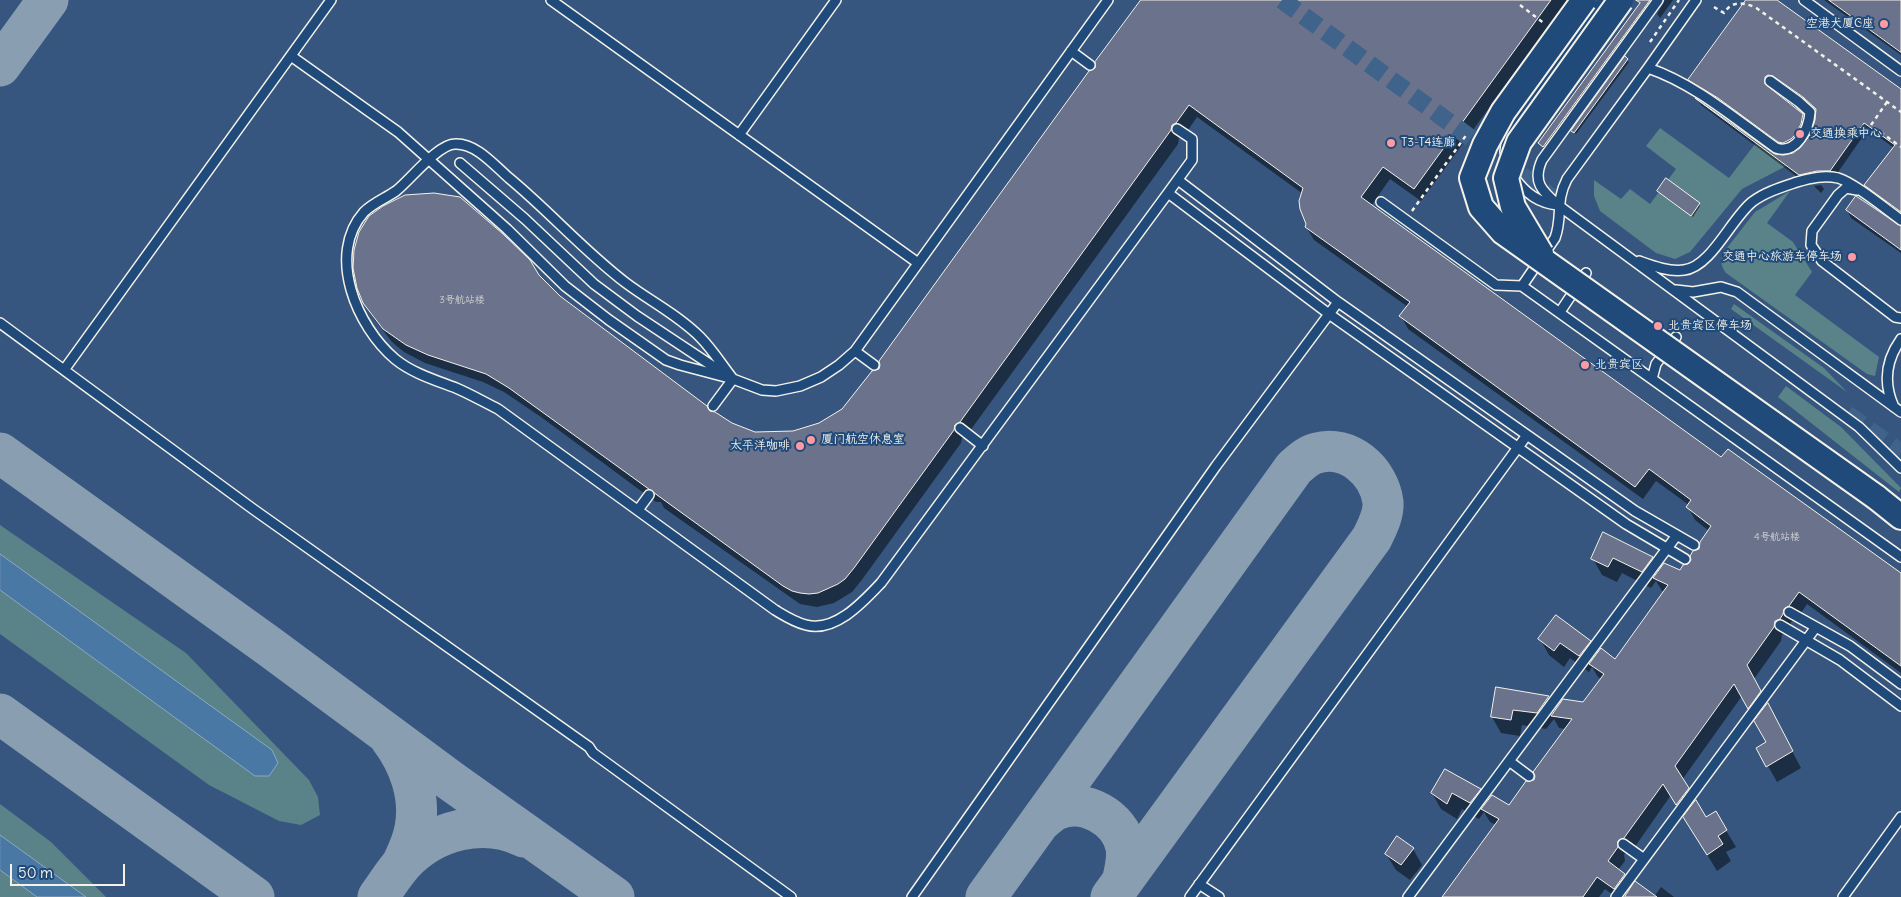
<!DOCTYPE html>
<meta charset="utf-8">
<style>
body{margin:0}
#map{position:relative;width:1901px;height:897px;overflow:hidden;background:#1f4a7a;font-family:Delius,sans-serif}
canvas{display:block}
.scale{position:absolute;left:10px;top:864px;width:115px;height:22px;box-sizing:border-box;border:2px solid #f4f1e8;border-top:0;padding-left:6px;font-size:15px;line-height:18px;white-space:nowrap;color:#f4f1e8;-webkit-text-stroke:4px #1f4a7a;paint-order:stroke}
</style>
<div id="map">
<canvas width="1901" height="897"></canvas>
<div class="scale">50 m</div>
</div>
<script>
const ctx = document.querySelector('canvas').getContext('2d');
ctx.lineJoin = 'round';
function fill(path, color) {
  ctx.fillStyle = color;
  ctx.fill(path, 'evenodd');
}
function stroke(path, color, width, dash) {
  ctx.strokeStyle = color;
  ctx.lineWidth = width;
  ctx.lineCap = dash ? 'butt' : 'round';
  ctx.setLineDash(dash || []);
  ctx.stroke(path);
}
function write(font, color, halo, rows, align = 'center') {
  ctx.font = font + ' Delius,"LXGW WenKai TC",sans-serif';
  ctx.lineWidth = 4;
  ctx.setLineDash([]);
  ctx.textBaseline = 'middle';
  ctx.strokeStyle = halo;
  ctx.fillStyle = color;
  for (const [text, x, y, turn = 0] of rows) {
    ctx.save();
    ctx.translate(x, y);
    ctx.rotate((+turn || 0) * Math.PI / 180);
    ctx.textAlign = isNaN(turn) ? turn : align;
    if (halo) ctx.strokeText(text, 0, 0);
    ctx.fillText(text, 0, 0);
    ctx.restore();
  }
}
fill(new Path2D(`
 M 0,0 L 1901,0 L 1901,897 L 0,897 Z`), '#36567f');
fill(new Path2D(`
 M 1660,128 L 1729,178 L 1758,140 L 1792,163 L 1742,189 L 1690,252 L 1675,259 L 1656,253 L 1600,211 L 1594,196 L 1594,180 L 1621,199 L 1630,189 L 1650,204 L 1676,169 L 1646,146 Z
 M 1790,191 L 1767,223 L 1793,242 L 1812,272 L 1795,295 L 1879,357 L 1875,376 L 1867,374 L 1726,273 C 1721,266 1720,262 1723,253 L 1755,212 Z
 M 1734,304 L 1824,368 L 1847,392 L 1731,309 Z
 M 1786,386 L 1841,427 L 1901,488 L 1899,492 L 1778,397 Z
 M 0,525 L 186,653 L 309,780 L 318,797 L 320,815 L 301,825 L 279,821 L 209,785 L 0,634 Z
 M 0,804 L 51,842 L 106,897 L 0,897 Z`), '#598289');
const water = new Path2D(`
 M 0,554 L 272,750 L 278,763 L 269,776 L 255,776 L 0,590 Z
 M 0,835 L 86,897 L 37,897 L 0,870 Z`);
fill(water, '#4978a5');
stroke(water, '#8da8c0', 1);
fill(new Path2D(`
 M 1142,0 L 1568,0 L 1421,201 L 1390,179 L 1371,206 L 1721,459 L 1901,574 L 1901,673 L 1807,604 L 1797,619 L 1791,622 L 1790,628 L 1782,635 L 1781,641 L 1754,679 L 1801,768 L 1777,782 L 1758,748 L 1768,742 L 1742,696 L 1682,780 L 1705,818 L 1715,812 L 1736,847 L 1726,852 L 1731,861 L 1717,871 L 1671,795 L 1632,851 L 1624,854 L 1625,861 L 1618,870 L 1624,875 L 1632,888 L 1654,897 L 1661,887 L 1674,897 L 1616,897 L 1605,889 L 1599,897 L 1444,897 L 1496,825 L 1490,822 L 1484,812 L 1479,819 L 1462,809 L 1457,819 L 1441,809 L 1432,793 L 1480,790 L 1487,803 L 1510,806 L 1535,781 L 1566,729 L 1559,728 L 1554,719 L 1546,729 L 1522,725 L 1520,736 L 1501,733 L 1492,717 L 1497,688 L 1549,697 L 1556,710 L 1584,704 L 1602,679 L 1598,677 L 1592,667 L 1589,672 L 1570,658 L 1564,667 L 1549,655 L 1540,639 L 1590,642 L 1597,655 L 1615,661 L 1665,592 L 1662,591 L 1656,581 L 1651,588 L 1622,573 L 1617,582 L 1602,575 L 1593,559 L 1604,534 L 1652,558 L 1660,571 L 1680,572 L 1689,565 L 1700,549 L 1709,531 L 1695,520 L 1688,507 L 1689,505 L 1656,481 L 1643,499 L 1408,329 L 1401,316 L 1408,307 L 1314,240 L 1306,227 L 1308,224 L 1303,194 L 1197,117 L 1184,136 L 1179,138 L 1178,144 L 967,435 L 962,438 L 961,443 L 861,581 L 852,592 L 834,603 L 817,607 L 800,604 L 664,508 L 661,502 L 656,502 L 541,417 L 504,392 L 483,382 L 425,363 L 404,352 L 392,342 L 372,316 L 364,303 L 538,276 L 559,297 L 709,412 L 731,424 L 755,433 L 793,432 L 820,424 L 843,410 L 880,370 L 1096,69 Z
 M 1644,0 L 1653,0 L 1545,149 L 1539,143 Z
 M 1665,0 L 1673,0 L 1660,18 L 1657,14 Z
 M 1748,0 L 1779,0 L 1778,2 L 1901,90 L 1901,215 L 1870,193 L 1866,185 L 1894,148 L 1868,129 L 1834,178 L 1804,182 L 1701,105 L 1699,102 L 1772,154 L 1782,157 L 1792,155 L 1806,143 L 1814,129 L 1817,113 L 1809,105 L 1779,83 L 1772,82 L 1768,85 L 1768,89 L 1802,115 L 1807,123 L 1805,131 L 1784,149 L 1694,87 L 1690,80 Z
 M 1824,0 L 1901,0 L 1901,55 Z
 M 1625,58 L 1629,62 L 1576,134 L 1572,131 Z
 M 1821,185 L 1824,189 L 1821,193 L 1814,186 Z
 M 1658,191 L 1699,204 L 1700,206 L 1693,217 Z
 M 1847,210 L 1901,228 L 1901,253 L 1851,218 Z
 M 1413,849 L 1422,865 L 1410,880 L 1396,870 L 1386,854 Z`), '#0007');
stroke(new Path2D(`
 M 0,66 L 48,0
 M 0,453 L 270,647 L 451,781 L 614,897
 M 0,714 L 254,897
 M 390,738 C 409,763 421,796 415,828 C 413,841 407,853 402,864
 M 1040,822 C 1045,818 1050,813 1056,810 C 1084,797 1120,818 1126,847 C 1128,859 1125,870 1122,882
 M 378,897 C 386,886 394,873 403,863 C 434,830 483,817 524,837
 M 986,897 L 1294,468 C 1301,462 1308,455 1317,453 C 1348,444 1379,471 1383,502 C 1384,515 1377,527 1372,538 L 1111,897`), '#8a9eb1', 41);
const building = new Path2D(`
 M 1141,0 L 1551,0 L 1414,189 L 1383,167 L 1361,197 L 1721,457 L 1728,449 L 1901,573 L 1901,666 L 1799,592 L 1789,606 L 1784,609 L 1783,614 L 1780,619 L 1775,621 L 1774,627 L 1747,665 L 1761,691 L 1748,709 L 1734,684 L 1675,766 L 1689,788 L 1676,805 L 1663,784 L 1624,838 L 1618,841 L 1618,847 L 1608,861 L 1625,874 L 1614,889 L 1597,877 L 1583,897 L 1442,897 L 1499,819 L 1481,809 L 1492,795 L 1509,805 L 1526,781 L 1534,780 L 1535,776 L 1533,772 L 1572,719 L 1551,716 L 1563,699 L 1583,702 L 1604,674 L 1589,664 L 1601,648 L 1615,659 L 1668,585 L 1653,578 L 1664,563 L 1680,570 L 1683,565 L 1688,564 L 1691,560 L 1690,556 L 1693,551 L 1699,549 L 1700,542 L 1711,526 L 1686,507 L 1691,500 L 1649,469 L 1635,487 L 1399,316 L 1410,302 L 1305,227 L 1306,224 L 1300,209 L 1299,201 L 1303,188 L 1189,105 L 1176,123 L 1172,125 L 1171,130 L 960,422 L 955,425 L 954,430 L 854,568 L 845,579 L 838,584 L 818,593 L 809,594 L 800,593 L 792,591 L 783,586 L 509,388 L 486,374 L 428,355 L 406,345 L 383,329 L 363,303 L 357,288 L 353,268 L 354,250 L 359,232 L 369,216 L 383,206 L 405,195 L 434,193 L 460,197 L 503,234 L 530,260 L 539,275 L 560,296 L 707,406 L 710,411 L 715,412 L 732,423 L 755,432 L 793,431 L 819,423 L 842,409 L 872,371 L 879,369 L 880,365 L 879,361 L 1089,71 L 1095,68 L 1095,62 Z
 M 1636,0 L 1650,0 L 1543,147 L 1538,143 L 1640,3 Z
 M 1746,0 L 1777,0 L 1901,89 L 1901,212 L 1864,185 L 1895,145 L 1864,123 L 1830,171 L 1817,171 L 1799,175 L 1695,98 L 1775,154 L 1784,155 L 1793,153 L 1800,148 L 1810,135 L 1815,120 L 1816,109 L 1803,97 L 1773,76 L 1768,75 L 1765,77 L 1765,84 L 1803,114 L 1801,124 L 1795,135 L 1791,139 L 1783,143 L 1778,142 L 1718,98 L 1688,80 Z
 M 1829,0 L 1901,0 L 1901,52 Z
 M 1625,56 L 1628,59 L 1574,133 L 1571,131 Z
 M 1666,178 L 1700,203 L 1691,216 L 1657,191 Z
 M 1856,196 L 1901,226 L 1901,250 L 1846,210 Z
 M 1603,532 L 1653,557 L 1642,572 L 1613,558 L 1608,567 L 1591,559 Z
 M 1556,615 L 1591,641 L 1579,656 L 1560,643 L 1554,651 L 1538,639 Z
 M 1496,687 L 1549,696 L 1537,713 L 1513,710 L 1511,720 L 1491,717 Z
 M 1768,703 L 1793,751 L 1766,767 L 1756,748 L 1766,742 L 1754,721 Z
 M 1445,769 L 1481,789 L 1470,803 L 1452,793 L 1447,804 L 1431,793 Z
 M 1696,800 L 1706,817 L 1716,811 L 1727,830 L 1718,836 L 1723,844 L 1707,855 L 1683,817 Z
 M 1397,836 L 1414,848 L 1401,865 L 1385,854 Z
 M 1635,881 L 1657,897 L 1625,897 Z`);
fill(building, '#6b738c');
stroke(building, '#f4f1e8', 1);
stroke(new Path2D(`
 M 1282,0 L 1554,199
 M 1847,414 L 1901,453`), '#3f638a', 18, [18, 9]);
const lane = new Path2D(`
 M 551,0 L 918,263
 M 1658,0 L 1542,160 C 1532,182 1542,191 1558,205 L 1859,427 L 1901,468
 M 1696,0 L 1648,68 L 1567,179 C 1555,202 1563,216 1555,238 L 1522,286 L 1901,557
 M 1804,0 L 1901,71
 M 1071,51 L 1090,65
 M 291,56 L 398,132 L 507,229 L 565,286 L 609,320 L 666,360 L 680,365 L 733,379 L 762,390 L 776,391 L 800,386 L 821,377 L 839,365 L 855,351 L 1108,0
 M 1648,68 C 1695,84 1735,119 1776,148 C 1796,155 1809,129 1810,112 L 1799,102 L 1770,81
 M 739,135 L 836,0
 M 1505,152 L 1507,136 L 1514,123 L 1602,0
 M 460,163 L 525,219 L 594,284 L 637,316 L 726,375
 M 1514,177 C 1526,194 1539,203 1558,205
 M 1178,180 L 1338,302 L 1635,511 L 1694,545
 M 1857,190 L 1846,188 L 1838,195 L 1812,231 L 1811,245 L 1822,261 L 1895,317 L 1901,318
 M 1168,193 L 1329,314 L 1626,524 L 1685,559
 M 1381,202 L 1496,285 L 1522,286
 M 1639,261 C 1653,266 1669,272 1684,270 C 1711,267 1731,219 1752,202 C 1765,192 1782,187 1797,182 C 1811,178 1824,175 1838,178 C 1853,182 1887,210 1901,220
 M 1676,290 L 1693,292 L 1721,287 L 1737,292 L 1901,412
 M 1560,312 L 1586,273
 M 0,323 L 253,509 L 589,747 L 593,753 L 791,897
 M 855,351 L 874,365
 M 64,370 L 331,0
 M 733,379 C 722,365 712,349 700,337 C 678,315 650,301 626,283 C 584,251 549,211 509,178 C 494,165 476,143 455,144 C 438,144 410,180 396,191 C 386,198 373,203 364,212 C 326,255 357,327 395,359 C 412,373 435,380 456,388 C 470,394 484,402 498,409 L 775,610 C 785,616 794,622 806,625 C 835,633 863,602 881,583 L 1168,193 L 1192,160 L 1192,139 L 1177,129
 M 1652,379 L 1656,364 L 1676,337
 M 713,406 L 733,379
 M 1894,407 C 1883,383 1886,360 1901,339
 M 960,428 L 983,446
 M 638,510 L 649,495
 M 1789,612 L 1850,646 L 1901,684
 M 1780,625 L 1840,660 L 1901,706
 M 1509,761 L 1529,776
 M 1623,844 L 1644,859
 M 1199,884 L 1219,897
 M 912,897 L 1216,466 L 1338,302
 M 1190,897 L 1527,435
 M 1408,897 L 1677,535
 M 1616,897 L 1816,627
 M 1843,897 L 1901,817`);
const secondary = new Path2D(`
 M 1876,497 L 1901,517`);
stroke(lane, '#f4f1e8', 12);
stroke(secondary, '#f4f1e8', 28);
stroke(new Path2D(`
 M 1714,7 L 1724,13 C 1732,1 1741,2 1755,7 L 1901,112
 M 1650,42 L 1679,0
 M 1887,102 L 1871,125 L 1901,147
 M 1412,211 L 1467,134`), '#f4f1e8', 2.5, [4, 4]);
stroke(lane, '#1f4a7a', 9);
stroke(secondary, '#1f4a7a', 24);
const secondaryBridge = new Path2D(`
 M 1584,0 L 1503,112 L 1485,145 L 1472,178 L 1481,207 L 1503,232 L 1876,497
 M 1541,254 L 1513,207 L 1506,178 L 1519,142 L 1621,0`);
stroke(secondaryBridge, '#f4f1e8', 28, []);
stroke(new Path2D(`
 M 1520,5 L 1545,24`), '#f4f1e8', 2.5, [4, 4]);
stroke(secondaryBridge, '#1f4a7a', 24);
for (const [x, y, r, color] of [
 [1884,24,5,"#ff9aa2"],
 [1800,134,5,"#ff9aa2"],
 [1391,143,5,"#ff9aa2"],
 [1852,257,5,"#ff9aa2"],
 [1658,326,5,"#ff9aa2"],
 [1585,365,5,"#ff9aa2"],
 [811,440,5,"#ff9aa2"],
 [800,446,5,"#ff9aa2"]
]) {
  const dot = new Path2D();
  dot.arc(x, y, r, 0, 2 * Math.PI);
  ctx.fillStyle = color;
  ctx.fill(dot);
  stroke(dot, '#1f4a7a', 2);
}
write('10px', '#d2d2d1', null, [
 ["3号航站楼",462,300],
 ["4号航站楼",1777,537]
]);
write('12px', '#f4f1e8', '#1f4a7a', [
 ["空港大厦C座",1874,24,"right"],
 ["交通换乘中心",1810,134],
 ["T3-T4连廊",1401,143],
 ["交通中心旅游车停车场",1842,257,"right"],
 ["北贵宾区停车场",1668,326],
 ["北贵宾区",1595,365],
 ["厦门航空休息室",821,440],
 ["太平洋咖啡",790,446,"right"]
], 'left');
</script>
